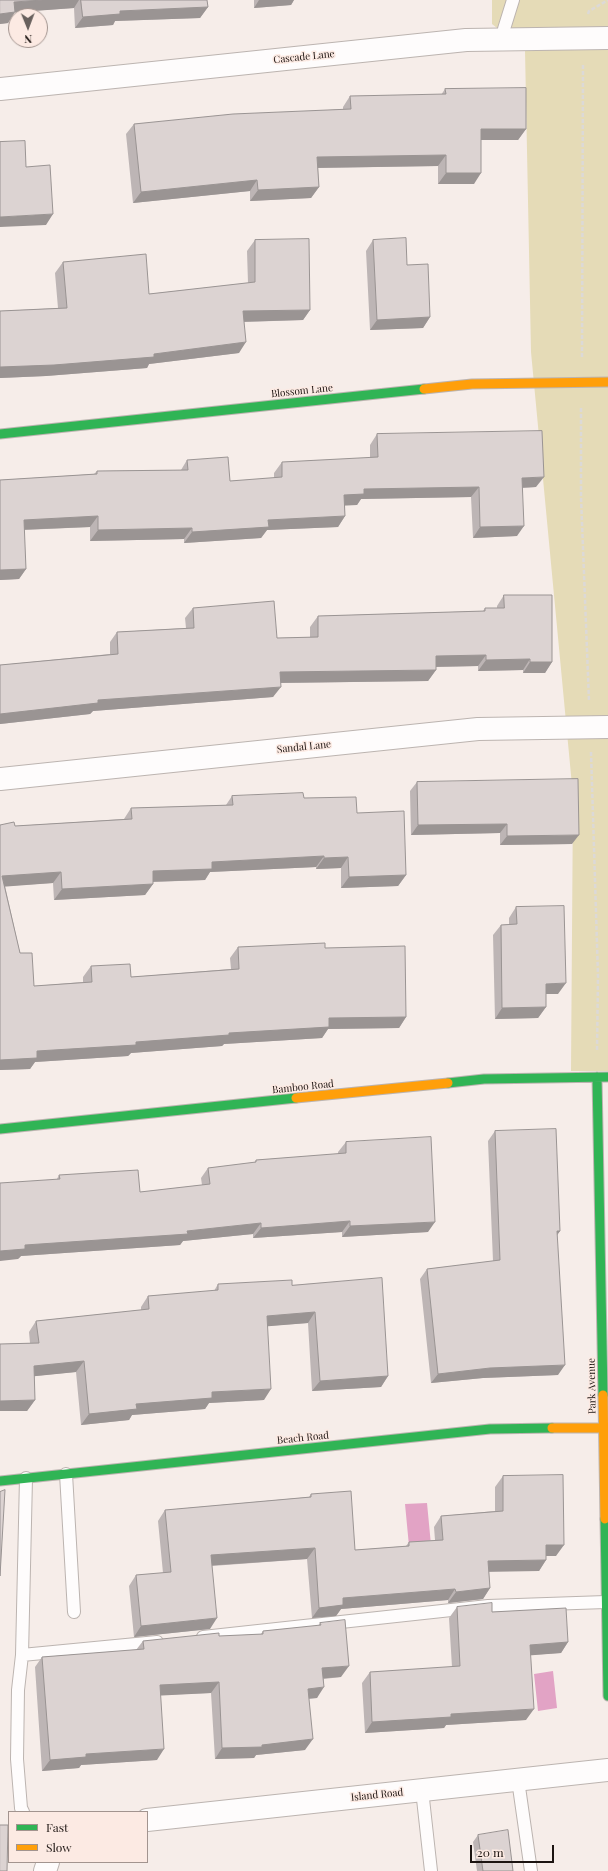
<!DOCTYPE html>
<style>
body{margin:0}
#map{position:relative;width:608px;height:1871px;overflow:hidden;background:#f6ede9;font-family:"Playfair Display",serif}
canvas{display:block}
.legend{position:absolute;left:8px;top:1811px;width:140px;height:52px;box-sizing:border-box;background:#fceae3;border:1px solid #a2948f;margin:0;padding:5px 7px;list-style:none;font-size:12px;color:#1c1411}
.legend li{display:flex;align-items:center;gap:8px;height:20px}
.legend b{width:20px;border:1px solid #a2948f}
.north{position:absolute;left:8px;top:8px;width:40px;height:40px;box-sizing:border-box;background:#fceae3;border:1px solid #a2948f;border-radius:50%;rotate:179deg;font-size:11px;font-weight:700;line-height:16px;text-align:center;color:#1c1411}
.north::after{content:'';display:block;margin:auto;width:14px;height:18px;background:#68605d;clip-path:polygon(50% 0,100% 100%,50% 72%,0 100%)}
.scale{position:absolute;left:470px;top:1845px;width:84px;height:18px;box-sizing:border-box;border:2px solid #1c1411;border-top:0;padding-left:5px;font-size:12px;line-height:14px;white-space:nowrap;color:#1c1411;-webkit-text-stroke:3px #fceae3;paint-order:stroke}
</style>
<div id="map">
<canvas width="608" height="1871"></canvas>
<ul class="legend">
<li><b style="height:5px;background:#30b455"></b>Fast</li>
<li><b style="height:5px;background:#ff9f0a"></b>Slow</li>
</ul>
<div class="north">N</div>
<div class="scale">20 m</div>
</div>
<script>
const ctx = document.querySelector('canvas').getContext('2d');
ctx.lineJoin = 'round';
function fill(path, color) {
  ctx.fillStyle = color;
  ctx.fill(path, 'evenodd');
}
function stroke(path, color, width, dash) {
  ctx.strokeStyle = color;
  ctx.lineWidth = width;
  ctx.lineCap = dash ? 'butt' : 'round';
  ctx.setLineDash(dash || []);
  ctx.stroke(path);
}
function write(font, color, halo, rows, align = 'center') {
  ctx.font = font + ' "Playfair Display",serif';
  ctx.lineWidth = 3;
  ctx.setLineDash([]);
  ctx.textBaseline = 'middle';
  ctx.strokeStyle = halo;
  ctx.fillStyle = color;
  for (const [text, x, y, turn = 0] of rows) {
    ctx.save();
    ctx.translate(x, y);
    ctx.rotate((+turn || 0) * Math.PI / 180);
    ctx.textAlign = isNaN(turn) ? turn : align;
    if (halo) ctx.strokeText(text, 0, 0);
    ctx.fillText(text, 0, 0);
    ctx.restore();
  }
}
fill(new Path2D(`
 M 492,0 L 608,0 L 608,1071 L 571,1071 L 573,796 L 531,352 L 525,50 L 492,24 Z`), '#e5dbb7');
fill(new Path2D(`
 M 427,1503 L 431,1545 L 409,1546 L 405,1504 Z
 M 553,1671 L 557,1708 L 538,1711 L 534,1674 Z`), '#e2a3c5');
const lane = new Path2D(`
 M 504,39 L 504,29 L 513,0
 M 66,1474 L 74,1612
 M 203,1637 L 488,1606 L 606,1602
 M 22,1655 L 157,1642
 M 518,1780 L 531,1871
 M 422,1790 L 431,1871
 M 23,1812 L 21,1808 L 17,1759 L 18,1690 L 22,1655 L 26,1478`);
const street = new Path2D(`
 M 0,89 L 466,40 L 608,38
 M 0,779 L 478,729 L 608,727
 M 147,1820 L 608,1770
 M 45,1871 L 48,1862`);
const fast = new Path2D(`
 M 0,434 L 424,389
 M 597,1077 L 603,1395
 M 448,1083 L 484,1079 L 608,1077
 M 0,1129 L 296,1098
 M 0,1481 L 490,1429 L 552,1428
 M 605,1519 L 608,1696`);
const slow = new Path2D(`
 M 424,389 L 472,384 L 608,382
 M 296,1098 L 448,1083
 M 603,1395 L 605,1519
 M 552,1428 L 608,1428`);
stroke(lane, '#bcb4b0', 14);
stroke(street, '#bcb4b0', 24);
stroke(fast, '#bcb4b0', 11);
stroke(slow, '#bcb4b0', 11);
stroke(new Path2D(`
 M 588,14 L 589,11 L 608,0
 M 582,357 L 583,64
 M 581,408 L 581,497 L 589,701
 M 591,752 L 598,976 L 597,1051`), '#dcd9d7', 2.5, [4, 2]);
stroke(lane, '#fefcfc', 12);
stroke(street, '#fefcfc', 22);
stroke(fast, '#30b455', 9);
stroke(slow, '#ff9f0a', 9);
fill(new Path2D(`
 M 0,0 L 207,0 L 208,7 L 200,18 L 115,21 L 113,25 L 75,28 L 74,8 L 15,12 L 8,23 L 0,24 Z
 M 254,0 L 294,0 L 291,5 L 254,8 Z
 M 445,89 L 526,129 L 518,140 L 481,140 L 474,184 L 438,184 L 438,166 L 318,168 L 319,187 L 311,198 L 250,201 L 250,191 L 133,203 L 126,134 L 134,124 L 343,109 L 343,107 L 350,96 L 441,95 Z
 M 255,240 L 310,310 L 303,320 L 244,322 L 239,353 L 149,364 L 147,368 L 46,376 L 0,378 L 0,311 L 58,308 L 55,273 L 63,262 L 149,294 L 248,283 L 247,251 Z
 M 373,240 L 407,265 L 430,317 L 423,328 L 370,330 L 366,251 Z
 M 377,434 L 536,487 L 523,488 L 517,536 L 473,538 L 471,497 L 361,499 L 357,505 L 345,505 L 345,516 L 338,527 L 267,530 L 261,538 L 184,543 L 184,539 L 90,541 L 90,527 L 24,530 L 26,569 L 19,579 L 0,580 L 0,480 L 94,474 L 97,471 L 181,470 L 187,460 L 230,481 L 274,478 L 274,473 L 282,462 L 370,458 L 370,445 Z
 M 504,595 L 552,662 L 545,673 L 523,673 L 523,670 L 478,671 L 478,666 L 436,667 L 436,670 L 428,681 L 280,683 L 273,697 L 93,711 L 90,714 L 0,724 L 0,665 L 110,654 L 110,642 L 117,632 L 186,628 L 185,618 L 193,608 L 277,638 L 310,637 L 310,627 L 318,616 L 483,611 L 485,608 L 497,608 L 497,606 Z
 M 417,782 L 572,844 L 500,845 L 500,833 L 411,835 L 410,791 Z
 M 232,796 L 304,798 L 357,813 L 406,875 L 398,886 L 341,888 L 341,868 L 316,869 L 316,867 L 210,872 L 205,880 L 153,882 L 153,884 L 145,895 L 54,900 L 53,883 L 5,886 L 20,953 L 34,986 L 83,982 L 83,977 L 91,966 L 131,977 L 231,969 L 230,958 L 238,947 L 325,948 L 406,1017 L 399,1028 L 328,1029 L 322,1038 L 224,1044 L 222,1046 L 131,1053 L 128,1056 L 35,1062 L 30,1069 L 0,1070 L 0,825 L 15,826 L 124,819 L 131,808 L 226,805 Z
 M 516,907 L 558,994 L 546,994 L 546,1007 L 538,1018 L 495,1019 L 493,935 L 501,925 L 509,924 L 509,918 Z
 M 495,1131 L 560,1231 L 557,1235 L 558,1375 L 483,1378 L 431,1383 L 420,1279 L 427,1269 L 493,1261 L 488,1141 Z
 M 346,1142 L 428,1232 L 342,1237 L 342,1232 L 253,1238 L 253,1234 L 183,1241 L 180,1245 L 21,1256 L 18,1259 L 57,1179 L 59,1175 L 140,1192 L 202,1185 L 201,1178 L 208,1168 L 254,1163 L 256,1160 L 338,1154 L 338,1152 Z
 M 218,1284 L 292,1285 L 388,1376 L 381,1387 L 312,1391 L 308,1323 L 267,1326 L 264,1400 L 209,1403 L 205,1409 L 132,1415 L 129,1420 L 81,1425 L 76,1372 L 34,1376 L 35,1400 L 27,1411 L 0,1411 L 0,1344 L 30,1343 L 29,1332 L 36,1321 L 141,1310 L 141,1307 L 148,1296 L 214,1291 Z
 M 503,1476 L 556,1556 L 546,1556 L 546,1560 L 539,1571 L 489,1571 L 490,1588 L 483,1599 L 448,1603 L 448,1600 L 341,1609 L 336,1616 L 312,1618 L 307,1559 L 212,1566 L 210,1629 L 134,1637 L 129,1586 L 136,1575 L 163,1573 L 158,1521 L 165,1510 L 309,1497 L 311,1494 L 355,1550 L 406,1546 L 409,1542 L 435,1540 L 434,1527 L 441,1516 L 495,1511 L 495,1487 Z
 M 457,1607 L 568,1642 L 561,1653 L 530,1655 L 526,1720 L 446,1725 L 444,1728 L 365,1733 L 362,1683 L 370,1672 L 452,1667 L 449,1618 Z
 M 320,1623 L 341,1677 L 324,1679 L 317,1698 L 309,1699 L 305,1750 L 256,1755 L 254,1758 L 215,1759 L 211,1693 L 160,1695 L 157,1760 L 81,1765 L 79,1768 L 42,1771 L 35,1667 L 42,1657 L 136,1650 L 143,1641 L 261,1634 L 263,1631 L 318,1626 Z
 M 478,1835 L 513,1871 L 477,1871 L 473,1842 Z`), '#bdb5b5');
fill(new Path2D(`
 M 43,0 L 79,0 L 74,8 L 7,13 L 14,2 Z
 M 259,0 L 294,0 L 291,5 L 254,8 Z
 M 208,7 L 200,18 L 115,21 L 113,25 L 75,28 L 83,17 L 120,11 Z
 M 15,12 L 8,23 L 0,24 L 0,14 Z
 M 481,129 L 526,129 L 518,140 L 474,140 Z
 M 446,155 L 438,166 L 310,168 L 317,157 Z
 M 446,173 L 481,173 L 474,184 L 438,184 Z
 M 257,180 L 250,191 L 133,203 L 141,192 Z
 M 319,187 L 311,198 L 250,201 L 258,190 Z
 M 53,214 L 46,225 L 0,227 L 0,217 Z
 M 310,310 L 303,320 L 235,322 L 243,311 Z
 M 430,317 L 423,328 L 370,330 L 377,320 Z
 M 246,342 L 239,353 L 149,364 L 147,368 L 46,376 L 0,378 L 0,367 L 154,354 Z
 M 544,477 L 536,487 L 515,488 L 522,478 Z
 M 479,487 L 471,497 L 361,499 L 357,505 L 337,506 L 344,495 L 364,489 Z
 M 98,516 L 90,527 L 16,530 L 24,520 Z
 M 345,516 L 338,527 L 267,530 L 261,538 L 184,543 L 192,532 L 268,520 Z
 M 524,526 L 517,536 L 473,538 L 480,527 Z
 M 192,528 L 184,539 L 90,541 L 98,530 Z
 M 26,569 L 19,579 L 0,580 L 0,570 Z
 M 486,655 L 478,666 L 428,667 L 436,656 Z
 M 530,659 L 523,670 L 478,671 L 486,660 Z
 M 530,662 L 552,662 L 545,673 L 523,673 Z
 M 436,670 L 428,681 L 272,683 L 280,672 Z
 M 281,687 L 273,697 L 93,711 L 90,714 L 0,724 L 0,714 L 98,700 Z
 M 507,824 L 500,833 L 411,835 L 418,825 Z
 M 579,835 L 572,844 L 500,845 L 507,836 Z
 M 324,856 L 316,867 L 210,872 L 205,880 L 145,882 L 153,871 L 212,862 Z
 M 348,857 L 341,868 L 316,869 L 324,858 Z
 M 61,872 L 53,883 L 0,887 L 2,876 Z
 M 406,875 L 398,886 L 341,888 L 349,877 Z
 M 153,884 L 145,895 L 54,900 L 62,889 Z
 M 566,983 L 558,994 L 538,994 L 546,984 Z
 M 546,1007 L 538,1018 L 495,1019 L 502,1008 Z
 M 406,1017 L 399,1028 L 328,1029 L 322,1038 L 224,1044 L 222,1046 L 131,1053 L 128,1056 L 35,1062 L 30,1069 L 0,1070 L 0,1060 L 37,1051 L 229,1033 L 329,1018 Z
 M 350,1221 L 342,1232 L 253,1238 L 261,1228 Z
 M 435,1222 L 428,1232 L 342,1237 L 350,1226 Z
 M 261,1223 L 253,1234 L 183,1241 L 180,1245 L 21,1256 L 18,1259 L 0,1261 L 0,1251 L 25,1245 L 187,1231 Z
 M 557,1231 L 560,1231 L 553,1241 Z
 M 315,1312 L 308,1323 L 259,1327 L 267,1316 Z
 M 84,1361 L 76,1372 L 27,1377 L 34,1366 Z
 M 565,1365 L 558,1375 L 483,1378 L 431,1383 L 438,1374 L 490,1368 Z
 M 388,1376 L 381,1387 L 312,1391 L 320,1381 Z
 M 271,1389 L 264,1400 L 209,1403 L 205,1409 L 132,1415 L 129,1420 L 81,1425 L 89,1414 L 136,1404 L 212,1392 Z
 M 35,1400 L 27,1411 L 0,1411 L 0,1401 Z
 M 546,1545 L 564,1545 L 556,1556 L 539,1556 Z
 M 315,1548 L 307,1559 L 204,1566 L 211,1555 Z
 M 546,1560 L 539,1571 L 481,1572 L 488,1561 Z
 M 490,1588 L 483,1599 L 448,1603 L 456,1592 Z
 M 455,1589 L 448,1600 L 341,1609 L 336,1616 L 312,1618 L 319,1608 L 343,1598 Z
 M 217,1618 L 210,1629 L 134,1637 L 141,1626 Z
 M 568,1642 L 561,1653 L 522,1656 L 530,1645 Z
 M 349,1666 L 341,1677 L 315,1679 L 322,1668 Z
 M 219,1682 L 211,1693 L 152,1696 L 160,1685 Z
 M 324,1687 L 317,1698 L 301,1699 L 308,1689 Z
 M 534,1709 L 526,1720 L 446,1725 L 444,1728 L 365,1733 L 372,1722 L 451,1714 Z
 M 313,1739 L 305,1750 L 256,1755 L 254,1758 L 215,1759 L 222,1748 Z
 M 164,1749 L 157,1760 L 81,1765 L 79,1768 L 42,1771 L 50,1760 L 86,1754 Z`), '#9a9493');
const building = new Path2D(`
 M 0,0 L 43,0 L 14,2 L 15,12 L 0,14 Z
 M 81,0 L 207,0 L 208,7 L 120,11 L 120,14 L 83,17 Z
 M 526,88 L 526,129 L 481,129 L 481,173 L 446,173 L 446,155 L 317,157 L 319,187 L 258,190 L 257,180 L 141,192 L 134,124 L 233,114 L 351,109 L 350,96 L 446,94 L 445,89 Z
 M 25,141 L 26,167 L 50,165 L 53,214 L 0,217 L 0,142 Z
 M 406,238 L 407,265 L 428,264 L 430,317 L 377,320 L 373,240 Z
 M 309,239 L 310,310 L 243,311 L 246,342 L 154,354 L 154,357 L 54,365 L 0,367 L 0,311 L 67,308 L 63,262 L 146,254 L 149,294 L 255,282 L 255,240 Z
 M 542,431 L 544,477 L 522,478 L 524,526 L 480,527 L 479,487 L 364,489 L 364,494 L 344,495 L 345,516 L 268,520 L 269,527 L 192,532 L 192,528 L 98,530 L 98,516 L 24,520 L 26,569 L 0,570 L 0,480 L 97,474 L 97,471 L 188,470 L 187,460 L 228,457 L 230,481 L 282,477 L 282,462 L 378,457 L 377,434 Z
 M 504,595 L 552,595 L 552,662 L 530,662 L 530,659 L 486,660 L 486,655 L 436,656 L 436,670 L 280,672 L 281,687 L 98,700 L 98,703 L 0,714 L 0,665 L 118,654 L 117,632 L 194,628 L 193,608 L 274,601 L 277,638 L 318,637 L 318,616 L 485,611 L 485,608 L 504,608 Z
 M 578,779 L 579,835 L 507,836 L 507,824 L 418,825 L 417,782 Z
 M 303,793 L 304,798 L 356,797 L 357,813 L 404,811 L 406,875 L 349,877 L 348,857 L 324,858 L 324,856 L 212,862 L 212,869 L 153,871 L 153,884 L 62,889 L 61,872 L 2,876 L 20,953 L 32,953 L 34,986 L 92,982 L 91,966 L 130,964 L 131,977 L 239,969 L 238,947 L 325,943 L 325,948 L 405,946 L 406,1017 L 329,1018 L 329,1027 L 229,1033 L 229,1035 L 136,1042 L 136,1045 L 37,1051 L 37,1058 L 0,1060 L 0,825 L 14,822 L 15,826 L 132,819 L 131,808 L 233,805 L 232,796 Z
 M 564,906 L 566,983 L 546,984 L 546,1007 L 502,1008 L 501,925 L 517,924 L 516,907 Z
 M 556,1129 L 560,1231 L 557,1231 L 565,1365 L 490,1368 L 438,1374 L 427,1269 L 500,1260 L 495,1131 Z
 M 431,1137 L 435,1222 L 350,1226 L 350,1221 L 261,1228 L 261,1223 L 187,1231 L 188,1234 L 25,1245 L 25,1249 L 0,1251 L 0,1183 L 60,1179 L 59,1175 L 138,1170 L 140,1192 L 210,1184 L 208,1168 L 256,1162 L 256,1160 L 346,1153 L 346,1142 Z
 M 382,1278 L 388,1376 L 320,1381 L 315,1312 L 267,1316 L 271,1389 L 212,1392 L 212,1398 L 136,1404 L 137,1409 L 89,1414 L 84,1361 L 34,1366 L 35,1400 L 0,1401 L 0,1344 L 39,1343 L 36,1321 L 149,1309 L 148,1296 L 218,1290 L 218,1284 L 292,1280 L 292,1285 Z
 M 563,1475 L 564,1545 L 546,1545 L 546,1560 L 488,1561 L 490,1588 L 456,1592 L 455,1589 L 343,1598 L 343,1605 L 319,1608 L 315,1548 L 211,1555 L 217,1618 L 141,1626 L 136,1575 L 171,1572 L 165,1510 L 311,1497 L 311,1494 L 351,1491 L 355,1550 L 409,1546 L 409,1542 L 443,1540 L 441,1516 L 503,1511 L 503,1476 Z
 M 5,1490 L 0,1576 L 0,1492 Z
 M 492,1603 L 492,1612 L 566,1608 L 568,1642 L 530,1645 L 534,1709 L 451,1714 L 451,1717 L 372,1722 L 370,1672 L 460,1666 L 457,1607 Z
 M 345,1620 L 349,1666 L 322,1668 L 324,1687 L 308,1689 L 313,1739 L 262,1745 L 262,1747 L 222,1748 L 219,1682 L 160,1685 L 164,1749 L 86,1754 L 86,1757 L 50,1760 L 42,1657 L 144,1649 L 143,1641 L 219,1633 L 219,1636 L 263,1634 L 263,1631 L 321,1625 L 320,1623 Z
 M 0,1825 L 8,1825 L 7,1871 L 0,1871 Z
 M 508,1830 L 513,1871 L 483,1871 L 478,1835 Z`);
fill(building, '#dcd3d2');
stroke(building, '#9a9493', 1);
write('10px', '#1c1411', '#fceae3', [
 ["Cascade Lane",304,57,-6],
 ["Blossom Lane",302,391,-6],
 ["Sandal Lane",304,747,-6],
 ["Bamboo Road",303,1087,-6],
 ["Park Avenue",592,1386,-91],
 ["Beach Road",303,1438,-6],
 ["Island Road",377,1795,-6]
]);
</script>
